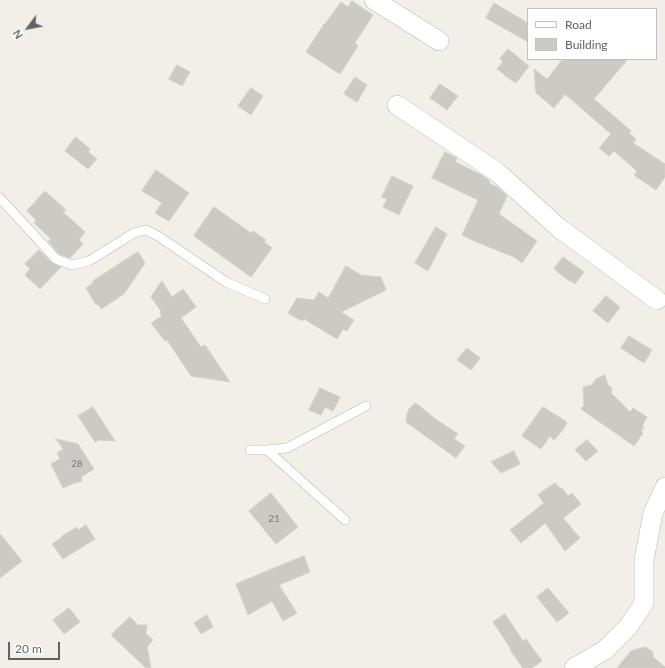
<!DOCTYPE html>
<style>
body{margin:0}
#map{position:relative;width:665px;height:668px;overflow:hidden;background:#f1efe8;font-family:Lato,sans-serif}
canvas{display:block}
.legend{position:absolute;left:527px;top:8px;width:130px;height:52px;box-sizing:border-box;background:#fff;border:1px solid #bfc1c3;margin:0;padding:5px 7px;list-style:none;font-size:12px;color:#5f6368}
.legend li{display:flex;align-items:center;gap:8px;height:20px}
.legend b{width:20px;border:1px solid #bfc1c3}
.north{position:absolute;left:8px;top:8px;width:40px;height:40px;-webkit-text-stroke:3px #fff;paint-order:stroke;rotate:238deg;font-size:11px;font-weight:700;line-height:16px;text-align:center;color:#5f6368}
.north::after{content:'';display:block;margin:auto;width:14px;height:18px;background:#5f6368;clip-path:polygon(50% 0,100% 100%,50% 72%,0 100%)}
.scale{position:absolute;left:8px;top:642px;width:52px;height:18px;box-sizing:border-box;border:2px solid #5f6368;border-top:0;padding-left:5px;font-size:12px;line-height:14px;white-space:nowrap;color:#5f6368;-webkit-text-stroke:3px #fff;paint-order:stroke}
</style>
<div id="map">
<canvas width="665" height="668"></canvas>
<ul class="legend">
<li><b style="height:5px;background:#fff"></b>Road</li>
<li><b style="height:11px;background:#cccac5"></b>Building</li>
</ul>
<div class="north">N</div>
<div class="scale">20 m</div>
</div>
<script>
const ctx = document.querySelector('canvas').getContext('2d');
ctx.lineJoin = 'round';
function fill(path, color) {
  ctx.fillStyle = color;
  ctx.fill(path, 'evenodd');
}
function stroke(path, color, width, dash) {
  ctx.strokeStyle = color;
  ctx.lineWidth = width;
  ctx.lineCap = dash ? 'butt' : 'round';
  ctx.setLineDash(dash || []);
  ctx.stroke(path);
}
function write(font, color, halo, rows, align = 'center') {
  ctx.font = font + ' Lato,sans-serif';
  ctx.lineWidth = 3;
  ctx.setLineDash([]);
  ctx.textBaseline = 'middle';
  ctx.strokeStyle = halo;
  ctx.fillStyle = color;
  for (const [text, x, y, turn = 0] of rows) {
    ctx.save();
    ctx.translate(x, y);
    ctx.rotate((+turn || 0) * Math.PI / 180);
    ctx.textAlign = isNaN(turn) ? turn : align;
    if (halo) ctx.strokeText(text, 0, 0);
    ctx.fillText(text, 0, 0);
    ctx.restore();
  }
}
const building = new Path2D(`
 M 352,1 L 373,15 L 355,43 L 358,46 L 340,74 L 306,52 L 324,24 L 325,24 L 341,2 L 348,7 Z
 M 494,3 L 528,23 L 528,42 L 486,18 Z
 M 508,49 L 529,66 L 516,83 L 504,75 L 505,75 L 497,69 L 503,62 L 500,59 Z
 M 563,59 L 628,59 L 594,99 L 631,131 L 629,133 L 636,139 L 633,143 L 665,164 L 665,177 L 656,190 L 634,175 L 637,171 L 614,151 L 609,156 L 599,148 L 611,134 L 565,94 L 554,108 L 536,93 L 534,69 L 547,79 Z
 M 177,65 L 190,72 L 182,86 L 169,79 Z
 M 355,77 L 367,85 L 357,102 L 344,94 Z
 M 440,84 L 458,96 L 447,110 L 430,98 Z
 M 251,88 L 263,96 L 251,115 L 238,106 Z
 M 76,137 L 90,149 L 88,152 L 97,159 L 88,169 L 65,151 Z
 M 445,152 L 457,158 L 455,162 L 480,174 L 490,181 L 489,183 L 497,187 L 507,196 L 499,214 L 537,241 L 522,263 L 514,257 L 479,243 L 462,235 L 478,200 L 432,178 Z
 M 156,170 L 189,193 L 169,221 L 155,213 L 162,203 L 142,191 Z
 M 392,176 L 413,186 L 399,215 L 383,207 L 387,199 L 382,197 Z
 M 45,191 L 66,210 L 63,212 L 85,232 L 79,240 L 83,244 L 70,258 L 59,254 L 48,241 L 51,239 L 34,223 L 36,220 L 27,211 Z
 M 214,207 L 251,233 L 253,231 L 266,240 L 264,242 L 272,248 L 251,277 L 194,236 Z
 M 436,227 L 447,234 L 428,271 L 415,263 Z
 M 39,250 L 52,263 L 61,267 L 40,289 L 25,275 L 30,269 L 25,264 Z
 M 138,252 L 145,263 L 124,294 L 101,309 L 98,304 L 96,305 L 86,288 L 93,283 L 93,281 Z
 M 563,257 L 584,272 L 575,284 L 570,280 L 569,281 L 554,269 Z
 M 346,266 L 361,275 L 381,277 L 386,290 L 341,312 L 354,320 L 347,331 L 343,329 L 337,339 L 304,319 L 302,321 L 288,313 L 297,298 L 314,300 L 319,292 L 328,298 Z
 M 162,281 L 172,297 L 183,289 L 196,307 L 181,318 L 201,347 L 205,345 L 230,382 L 191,376 L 167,340 L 165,341 L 151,323 L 162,316 L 160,312 L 161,311 L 151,297 Z
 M 606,296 L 620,307 L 608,323 L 593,311 Z
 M 629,336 L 652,350 L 644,363 L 621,348 Z
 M 467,348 L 480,358 L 471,370 L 457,360 Z
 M 605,375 L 608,385 L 612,388 L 611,393 L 630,412 L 633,408 L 647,417 L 642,426 L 644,427 L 641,431 L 643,433 L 634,446 L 581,409 L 584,405 L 583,387 L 592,385 L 596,379 Z
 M 320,388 L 340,397 L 333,411 L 325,407 L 321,415 L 309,410 Z
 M 416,403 L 434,418 L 458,434 L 454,439 L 465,446 L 456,458 L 406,422 L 407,414 L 409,409 Z
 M 93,407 L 115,441 L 99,440 L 95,442 L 78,416 Z
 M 543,407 L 567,422 L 563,430 L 554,440 L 550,436 L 541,449 L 522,436 Z
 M 56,439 L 78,444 L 94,469 L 81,477 L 82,481 L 72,484 L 63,488 L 51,464 L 60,459 L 57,453 L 63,449 Z
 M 587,440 L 598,451 L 586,461 L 575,450 Z
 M 514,451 L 520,464 L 501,473 L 491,462 Z
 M 555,483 L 560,488 L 562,488 L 568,496 L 572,493 L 581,504 L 563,518 L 580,538 L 565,551 L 545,523 L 521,543 L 510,530 L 544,503 L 538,495 Z
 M 271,493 L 298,527 L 276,544 L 249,511 Z
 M 86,525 L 95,539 L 63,559 L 52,544 L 61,538 L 62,536 L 77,527 L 78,530 Z
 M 0,534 L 22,561 L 0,578 Z
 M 304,556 L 310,572 L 279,585 L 297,613 L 283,621 L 272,601 L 248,615 L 236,584 Z
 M 548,588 L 569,613 L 557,622 L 537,597 Z
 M 69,608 L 80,622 L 64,634 L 53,620 Z
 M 505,614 L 523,641 L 526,639 L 542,661 L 532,668 L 523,668 L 510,650 L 511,649 L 493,622 Z
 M 207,615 L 213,627 L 201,634 L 194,623 Z
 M 130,617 L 138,625 L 147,625 L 146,634 L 153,640 L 147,647 L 151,668 L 146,668 L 111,635 Z
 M 646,647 L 653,652 L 653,657 L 665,667 L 665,668 L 617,668 L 631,651 Z`);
fill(building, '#cccac5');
stroke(building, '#d6d1c6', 1);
const service = new Path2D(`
 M 0,198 L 56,259 L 72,265 L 89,261 L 134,233 L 146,230 L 158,236 L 226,282 L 265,299
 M 250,450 L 267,450 L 345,520
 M 267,450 L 287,448 L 366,406`);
const minor = new Path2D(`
 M 374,0 L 439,41
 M 397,105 L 497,172 L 559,228 L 657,300
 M 574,668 L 605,650 L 628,627 L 644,603 L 644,560 L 653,513 L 665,487`);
stroke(service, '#b5b8bc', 10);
stroke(minor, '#b5b8bc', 20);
stroke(service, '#fff', 9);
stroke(minor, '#fff', 19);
write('10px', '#7a7d7f', null, [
 ["28",77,464],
 ["21",274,519]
]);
</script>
